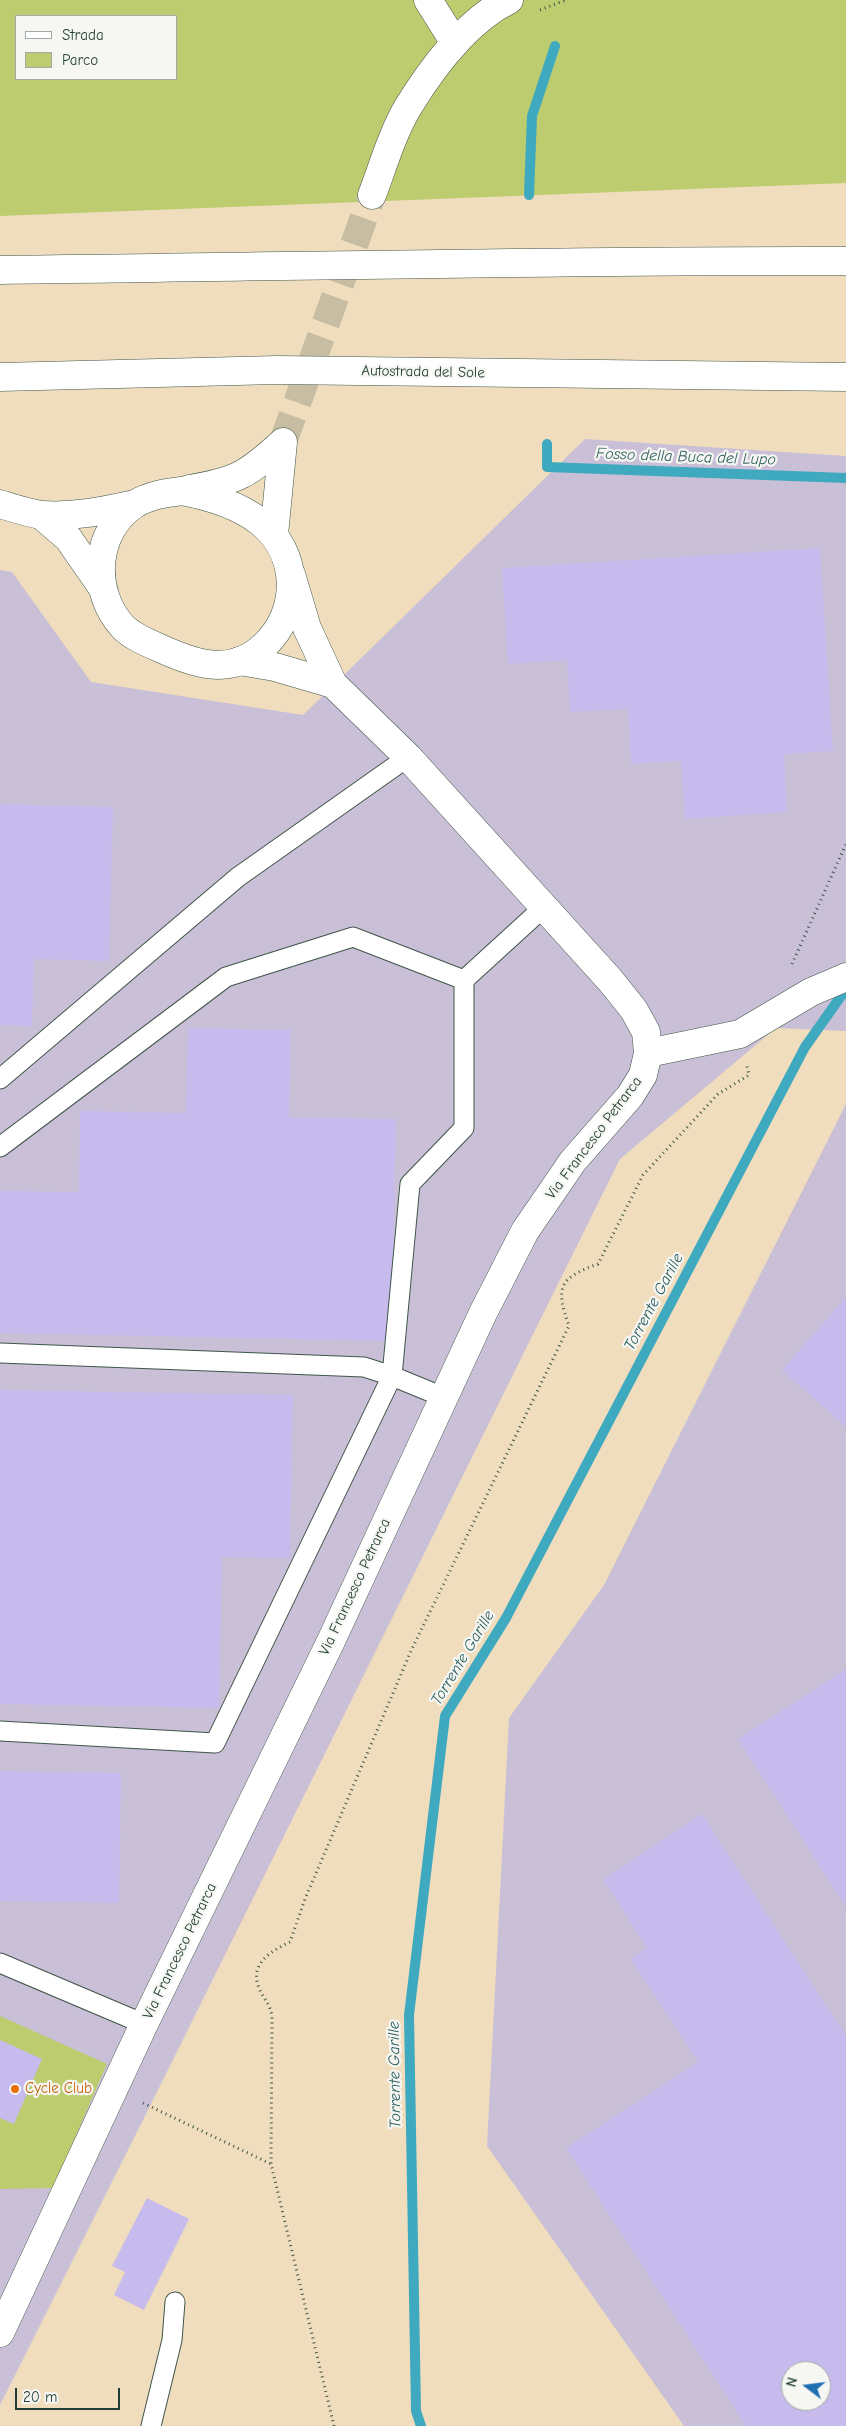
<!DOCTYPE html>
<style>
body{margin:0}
#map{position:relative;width:846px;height:2426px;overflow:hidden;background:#f0ddbd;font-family:"Comic Neue",sans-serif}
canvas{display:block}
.legend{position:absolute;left:15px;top:15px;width:162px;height:65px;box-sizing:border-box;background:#f6f6f2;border:1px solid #a0aca6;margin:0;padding:6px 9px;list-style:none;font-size:15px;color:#1f3d34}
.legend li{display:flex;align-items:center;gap:10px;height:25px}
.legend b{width:25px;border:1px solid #a0aca6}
.north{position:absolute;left:781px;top:2361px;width:50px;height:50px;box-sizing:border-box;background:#f6f6f2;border:1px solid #a0aca6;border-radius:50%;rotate:285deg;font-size:14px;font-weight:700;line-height:20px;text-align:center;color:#1f3d34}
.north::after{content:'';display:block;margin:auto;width:18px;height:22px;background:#1f6fb2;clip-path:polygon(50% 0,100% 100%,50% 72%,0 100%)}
.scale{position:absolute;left:15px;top:2388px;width:105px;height:22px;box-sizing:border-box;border:2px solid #1f3d34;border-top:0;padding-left:6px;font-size:15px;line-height:18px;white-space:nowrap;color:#1f3d34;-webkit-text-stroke:4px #f6f6f2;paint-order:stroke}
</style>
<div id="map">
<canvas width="846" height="2426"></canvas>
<ul class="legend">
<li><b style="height:6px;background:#fff"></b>Strada</li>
<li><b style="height:14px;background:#bccc6e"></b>Parco</li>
</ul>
<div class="north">N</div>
<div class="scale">20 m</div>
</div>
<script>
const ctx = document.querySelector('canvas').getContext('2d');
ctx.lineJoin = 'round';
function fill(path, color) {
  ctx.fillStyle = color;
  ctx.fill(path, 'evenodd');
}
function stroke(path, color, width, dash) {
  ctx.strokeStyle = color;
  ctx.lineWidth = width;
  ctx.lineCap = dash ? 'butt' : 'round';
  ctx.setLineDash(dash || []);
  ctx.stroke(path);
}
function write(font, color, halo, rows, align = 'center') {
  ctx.font = font + ' "Comic Neue",sans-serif';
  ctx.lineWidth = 4.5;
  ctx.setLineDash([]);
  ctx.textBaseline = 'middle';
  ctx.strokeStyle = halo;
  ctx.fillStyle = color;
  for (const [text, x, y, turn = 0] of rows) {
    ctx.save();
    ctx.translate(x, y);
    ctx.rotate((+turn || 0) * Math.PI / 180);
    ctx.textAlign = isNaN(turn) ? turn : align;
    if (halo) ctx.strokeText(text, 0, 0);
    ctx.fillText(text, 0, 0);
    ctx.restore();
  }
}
fill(new Path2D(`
 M 585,439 L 846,456 L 846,1031 L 776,1028 L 620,1159 L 142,2122 L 0,2405 L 0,570 L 12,572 L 91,682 L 303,715 Z
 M 846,1104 L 846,2426 L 684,2426 L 487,2146 L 509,1718 L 604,1585 ZM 791,2371 L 821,2371 L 821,2401 L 791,2401 Z`), '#c9bfd7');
fill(new Path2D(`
 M 0,0 L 846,0 L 846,183 L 0,216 ZM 16,16 L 176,16 L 176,79 L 16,79 Z
 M 0,2016 L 107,2064 L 53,2188 L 0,2189 Z`), '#bccc6e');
stroke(new Path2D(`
 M 529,195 L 532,116 L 555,46
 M 547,444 L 547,467 L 846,478
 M 421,2426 L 416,2411 L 409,2015 L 445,1716 L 506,1618 L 805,1047 L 846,989`), '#3fa9bf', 10);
fill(new Path2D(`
 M 820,548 L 833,751 L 784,754 L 787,812 L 685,819 L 681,761 L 631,764 L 628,709 L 570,712 L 567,660 L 508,664 L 502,568 Z
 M 0,804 L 113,807 L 109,961 L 34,959 L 32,1026 L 0,1025 Z
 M 188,1028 L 291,1030 L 289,1117 L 396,1119 L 391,1341 L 0,1333 L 0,1191 L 79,1192 L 80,1111 L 186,1113 Z
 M 846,1297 L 846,1427 L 782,1370 Z
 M 0,1390 L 293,1395 L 290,1558 L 222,1557 L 219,1708 L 0,1704 Z
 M 846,1669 L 846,1907 L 738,1739 Z
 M 0,1771 L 121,1773 L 119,1903 L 0,1901 Z
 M 702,1814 L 846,2036 L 846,2426 L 746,2426 L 566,2148 L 698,2062 L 631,1959 L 647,1948 L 603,1879 ZM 791,2371 L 821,2371 L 821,2401 L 791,2401 Z
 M 0,2040 L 42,2059 L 14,2124 L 0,2118 Z
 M 147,2198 L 189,2219 L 144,2310 L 114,2295 L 125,2272 L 112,2266 Z`), '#c7baec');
stroke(new Path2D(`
 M 283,442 L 372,195`), '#c6bda2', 28, [28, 14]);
const service = new Path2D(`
 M 0,1079 L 238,877 L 408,757
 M 0,1147 L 226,977 L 353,937 L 464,980 L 544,907
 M 0,1353 L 364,1367 L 392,1376 L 443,1397
 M 0,1731 L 215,1743 L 392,1376 L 410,1184 L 464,1128 L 464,980
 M 0,1963 L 144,2024
 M 151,2426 L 172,2340 L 175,2302`);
const minor = new Path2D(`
 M 428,0 L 455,43
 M 648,1053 L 740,1034 L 811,992 L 846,977`);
const tertiary = new Path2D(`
 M 239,661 L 275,667 L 333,684
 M 0,2333 L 144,2024 L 331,1641 L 483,1313 L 525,1231 L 573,1161 L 630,1096 L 643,1075 L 648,1053 L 646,1032 L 634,1010 L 610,980 L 408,757 L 333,684 L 307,628 L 291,574`);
const secondary = new Path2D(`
 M 372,195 C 383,166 392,134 408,107 C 432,68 468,20 509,0
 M 189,489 C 237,481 247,475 283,442
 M 182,491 C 208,496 238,505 259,521 C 300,553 301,611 264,646 C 232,676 197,665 162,649 C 148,643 133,637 123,627 C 90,591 94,531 135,504 C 150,495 166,493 182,491 Z
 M 0,504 C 13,508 28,513 42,515 C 74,517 104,511 135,504
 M 41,515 L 68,538 L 102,587
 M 274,535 L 283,442`);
const motorway = new Path2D(`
 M 0,270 C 282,267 564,260 846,261
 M 0,377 L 277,370 L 846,377`);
stroke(service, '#3e5549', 21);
stroke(minor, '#3e5549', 29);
stroke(tertiary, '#3e5549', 29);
stroke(secondary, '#3e5549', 29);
stroke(motorway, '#3e5549', 29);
stroke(new Path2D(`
 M 540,10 L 566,0
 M 792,964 L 846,844
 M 143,2103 L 271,2164
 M 334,2426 L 271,2164 L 272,2016 C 269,2001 264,2000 259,1988 C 249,1964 271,1951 290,1942 L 305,1899 L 411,1651 L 569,1326 C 555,1287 559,1278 598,1264 L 643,1175 L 718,1094 L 749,1075 L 747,1066`), '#3e5549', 3, [1, 4]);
stroke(service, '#fff', 19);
stroke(minor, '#fff', 28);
stroke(tertiary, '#fff', 28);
stroke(secondary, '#fff', 28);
stroke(motorway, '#fff', 28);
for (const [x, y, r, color] of [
 [15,2089,5,"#e8710a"]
]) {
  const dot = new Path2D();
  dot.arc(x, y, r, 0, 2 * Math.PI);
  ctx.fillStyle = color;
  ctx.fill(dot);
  stroke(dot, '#f6f6f2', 2);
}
write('15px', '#1f3d34', '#f6f6f2', [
 ["Autostrada del Sole",423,372,1],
 ["Via Francesco Petrarca",594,1138,-53],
 ["Via Francesco Petrarca",355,1587,-65],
 ["Via Francesco Petrarca",180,1951,-64]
]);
write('15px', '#c56008', '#f6f6f2', [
 ["Cycle Club",25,2089]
], 'left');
write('italic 16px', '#295d5e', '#f6f6f2', [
 ["Fosso della Buca del Lupo",686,457,2],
 ["Torrente Garille",654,1302,-62],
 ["Torrente Garille",463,1658,-59],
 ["Torrente Garille",395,2075,-91]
]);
</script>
